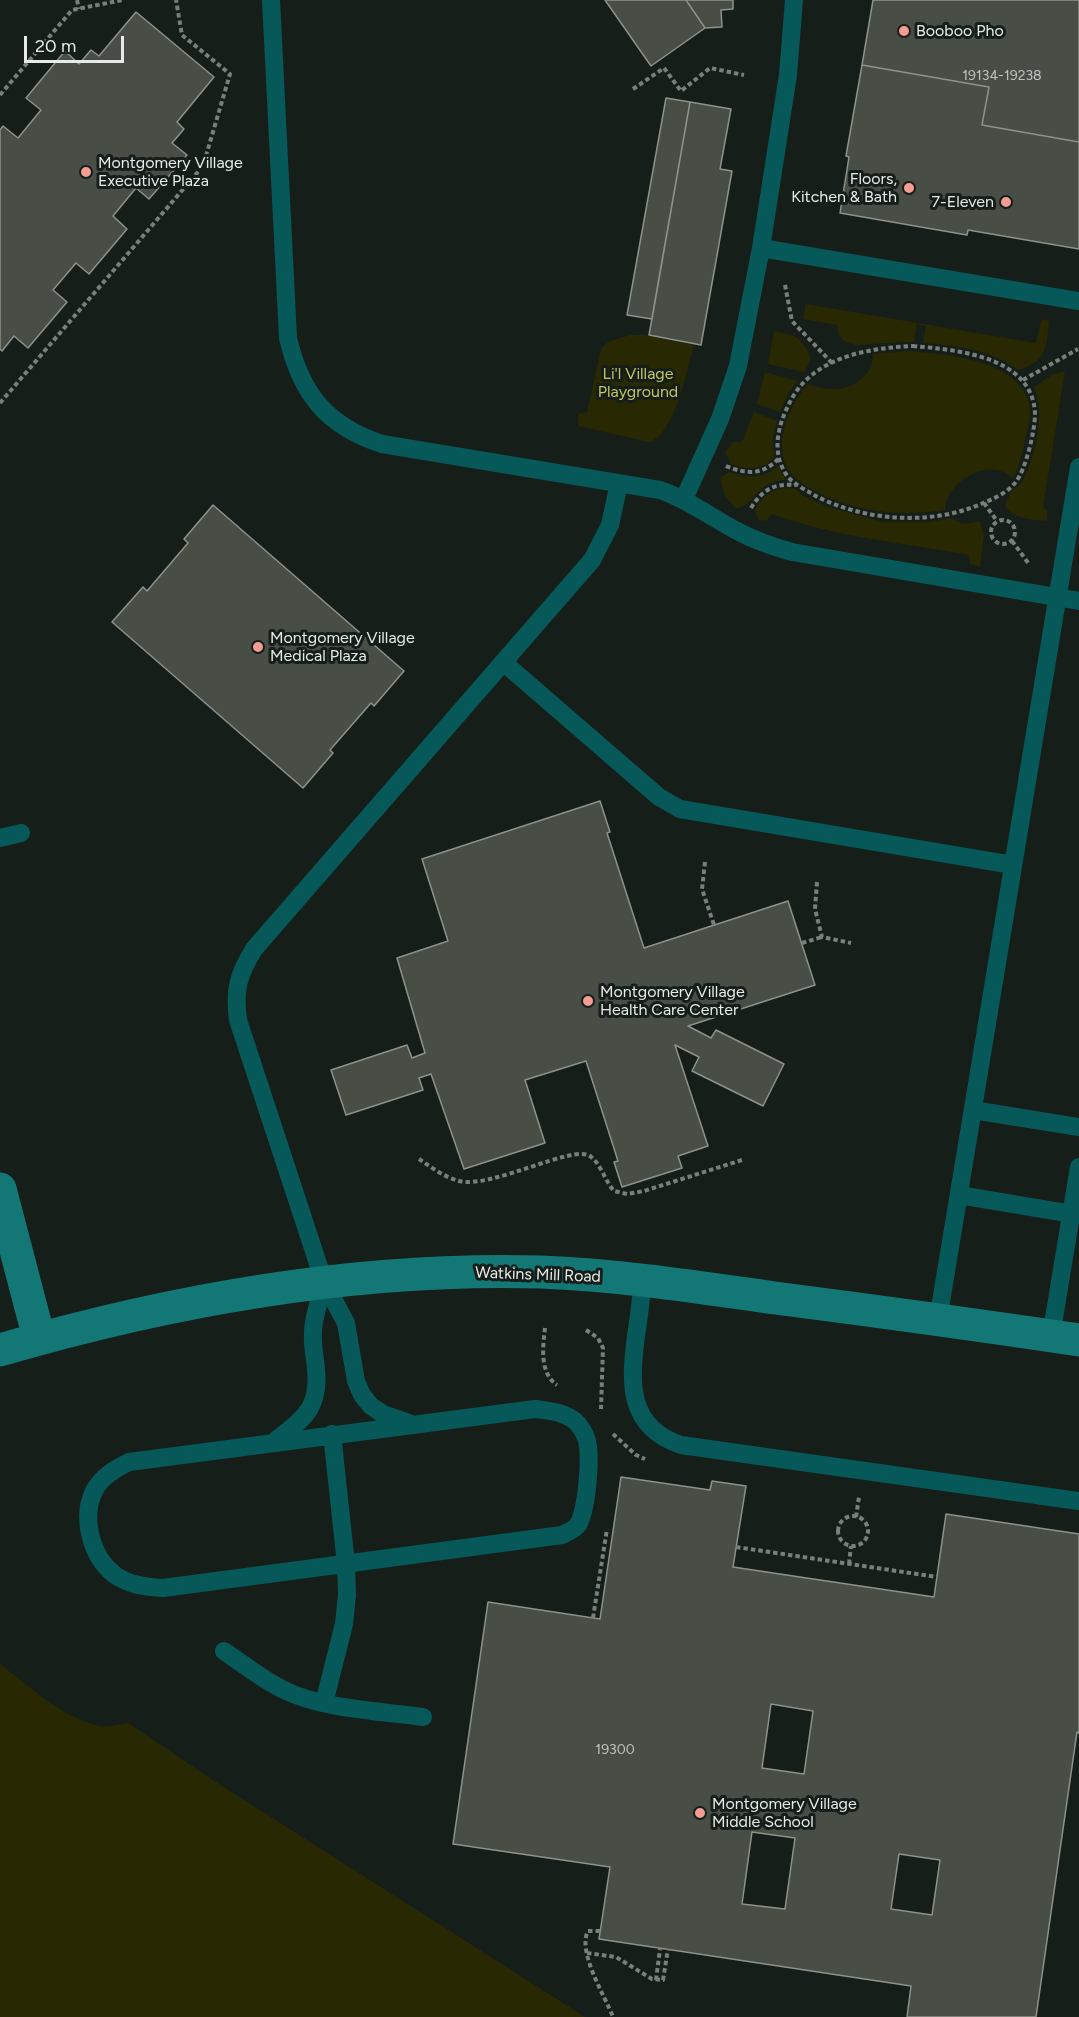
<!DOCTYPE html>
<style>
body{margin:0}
#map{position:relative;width:1079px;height:2017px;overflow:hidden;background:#161e1a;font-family:Figtree,sans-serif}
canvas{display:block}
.scale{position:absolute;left:24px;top:36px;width:100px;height:27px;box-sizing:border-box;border:3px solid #e6ebe9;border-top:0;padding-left:8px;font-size:18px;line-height:21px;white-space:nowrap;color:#e6ebe9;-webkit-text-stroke:4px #161e1a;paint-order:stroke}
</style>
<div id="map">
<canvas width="1079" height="2017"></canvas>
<div class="scale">20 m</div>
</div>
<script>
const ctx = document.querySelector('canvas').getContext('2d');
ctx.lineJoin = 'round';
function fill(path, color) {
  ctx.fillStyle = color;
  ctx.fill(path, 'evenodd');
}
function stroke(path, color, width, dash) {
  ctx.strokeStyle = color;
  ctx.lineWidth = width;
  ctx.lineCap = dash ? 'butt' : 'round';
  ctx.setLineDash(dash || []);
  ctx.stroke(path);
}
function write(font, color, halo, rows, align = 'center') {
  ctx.font = font + ' Figtree,sans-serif';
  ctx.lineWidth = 6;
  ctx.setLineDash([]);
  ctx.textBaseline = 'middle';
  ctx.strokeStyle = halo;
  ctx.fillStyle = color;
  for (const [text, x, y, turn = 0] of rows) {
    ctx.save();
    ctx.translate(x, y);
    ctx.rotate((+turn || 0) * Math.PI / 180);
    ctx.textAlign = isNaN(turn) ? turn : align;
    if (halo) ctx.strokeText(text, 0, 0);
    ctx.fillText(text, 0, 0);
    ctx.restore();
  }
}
fill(new Path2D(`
 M 806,304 L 1036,343 L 1041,321 L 1049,319 C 1047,346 1047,362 1018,370 C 992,350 955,345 923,343 L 926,326 L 917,324 L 914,342 C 904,342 895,342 885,343 C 867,344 838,352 837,325 L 803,319 Z
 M 774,331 C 795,335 803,337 811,359 L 804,372 L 768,364 Z
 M 630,335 L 644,335 L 694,345 C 687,369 675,435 649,442 L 578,426 L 578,414 L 587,412 L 601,349 L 608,342 Z
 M 908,351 C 945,354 1017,359 1029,403 C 1032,413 1029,424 1026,435 C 1023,450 1020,466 1013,479 C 991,455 946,481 945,510 C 925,513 905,514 885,512 C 856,509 821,498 798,480 C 767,455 787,408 808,384 C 827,392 851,392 865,375 C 871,369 874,362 872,354 Z
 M 765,372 L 798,381 L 789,392 L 780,412 L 757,404 Z
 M 1062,372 L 1065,372 L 1043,507 L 1047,510 L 1047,521 C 1031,519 1013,520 1005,505 C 1007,501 1009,496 1011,492 C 1015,487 1021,485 1024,478 C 1036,453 1045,413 1034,387 L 1052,375 Z
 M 754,412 L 777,421 L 772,441 L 775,457 C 761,471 748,470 731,464 L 725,452 L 733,442 L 742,442 Z
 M 778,466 L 786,480 C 755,482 759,502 736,509 L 725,496 L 720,478 L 729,472 C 748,478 763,479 778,466 Z
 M 788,488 L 795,489 L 802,495 L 828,507 L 883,522 L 930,522 L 951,518 L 962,524 L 980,521 L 984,536 L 980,567 L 970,564 L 969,555 C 903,543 835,537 772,514 L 767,520 L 759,521 L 755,510 C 762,496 771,489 788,488 Z
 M 0,1664 C 29,1686 64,1719 100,1726 C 108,1728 119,1724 128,1723 L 219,1784 L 585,2017 L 0,2017 Z`), '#282802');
const building = new Path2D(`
 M 605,0 L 686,0 L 705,28 L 651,66 Z
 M 686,0 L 733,0 L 733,9 L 721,10 L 722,27 L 705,28 Z
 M 873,0 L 1079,0 L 1079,142 L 982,125 L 989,87 L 862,65 Z
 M 136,12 L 214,77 L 177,122 L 184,129 L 172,143 L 187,155 L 149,199 L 136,188 L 113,216 L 127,229 L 89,274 L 76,263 L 53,290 L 67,302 L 28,348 L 14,336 L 2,351 L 0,349 L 0,130 L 3,126 L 18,138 L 41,110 L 26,98 L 65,51 L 79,64 L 91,50 L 99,56 Z
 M 862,65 L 989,87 L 982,125 L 1079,142 L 1079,249 L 968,230 L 967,235 L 840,213 L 849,157 L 846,156 Z
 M 666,98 L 690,102 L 652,319 L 627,315 Z
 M 690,102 L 731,109 L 720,169 L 732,171 L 701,345 L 649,335 Z
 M 213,505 L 404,671 L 374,706 L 371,703 L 330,750 L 333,753 L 303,788 L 112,622 L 143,587 L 147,591 L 188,543 L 184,539 Z
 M 600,801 L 610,832 L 607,833 L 644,948 L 788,901 L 815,985 L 688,1026 L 711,1038 L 716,1030 L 784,1064 L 763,1106 L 692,1071 L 699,1057 L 675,1045 L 708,1146 L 678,1156 L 682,1168 L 622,1187 L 614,1162 L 618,1161 L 586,1061 L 525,1080 L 545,1143 L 464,1169 L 431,1074 L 419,1078 L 423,1090 L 346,1115 L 331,1070 L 407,1045 L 412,1058 L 425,1053 L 397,958 L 448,941 L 422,859 Z
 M 621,1477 L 710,1490 L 712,1481 L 746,1486 L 733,1567 L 934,1597 L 946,1514 L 1079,1534 L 1079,1733 L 1077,1732 L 1036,2017 L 907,2017 L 911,1986 L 599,1939 L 610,1867 L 453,1844 L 488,1602 L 600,1619 ZM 771,1704 L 813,1711 L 804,1774 L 762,1768 ZM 752,1832 L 795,1838 L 785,1909 L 742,1904 ZM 899,1854 L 940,1860 L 932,1915 L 891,1909 Z`);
fill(building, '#484d46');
stroke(building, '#8d928b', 1.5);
stroke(new Path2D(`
 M 77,0 L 79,9
 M 633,89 L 664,68 L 681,91 L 710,68 L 744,75
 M 0,95 L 72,10 L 123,0
 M 785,285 L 792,321 L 832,363
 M 913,346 C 957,350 1033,356 1035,414 C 1035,430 1026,470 1015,483 C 1007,493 993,499 981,504 C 930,526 863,521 814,495 C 806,490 795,485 788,477 C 770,453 778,424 791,400 C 814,357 868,348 913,346 Z
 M 1023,380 L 1078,349
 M 0,403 L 203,166 L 230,74 L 182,35 L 176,0
 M 726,466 C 748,475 764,475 780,457
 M 984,503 L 997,521
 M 751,508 C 762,490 774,483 796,485
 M991 532a12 12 0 1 1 24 0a12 12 0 1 1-24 0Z
 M 1012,541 L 1029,564
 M 705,862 L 702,889 L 714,925
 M 817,882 L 815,909 L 822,937 L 851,943
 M 802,943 L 822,937
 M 419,1159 C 431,1167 444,1177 459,1181 C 492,1189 573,1144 590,1156 C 601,1164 605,1181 614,1191 L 627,1194 L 644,1191 L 742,1160
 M 545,1328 C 543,1346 539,1373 557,1385
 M 586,1330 L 598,1338 L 603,1348 L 601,1409
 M 613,1434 L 636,1455 L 645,1459
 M838 1531a15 15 0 1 1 30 0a15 15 0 1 1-30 0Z
 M 856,1517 L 859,1497
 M 736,1547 L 937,1577
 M 849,1564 L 851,1546
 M 593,1618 L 607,1529
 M 600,1931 L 588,1931 C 577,1952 605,1996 613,2017
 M 587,1953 L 616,1957 L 652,1979 L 663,1980 L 668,1949
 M 656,1980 L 660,1949`), '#787f7c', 4, [4.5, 3]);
stroke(new Path2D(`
 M 271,0 L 288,338 C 301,394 327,426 382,444 L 660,490 C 689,500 712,518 739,532 C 756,541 774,547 792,552 L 1079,601
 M 761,248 L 1079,301
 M 684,499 L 720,419 L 738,366 L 761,248 L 788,75 L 794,0
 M 503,662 L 659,797 L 680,809 L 1013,865
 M 0,838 L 21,833
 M 973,1110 L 1079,1127
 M 959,1195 L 1079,1215
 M 643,1280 C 641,1298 639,1317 636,1336 C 630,1382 627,1427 681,1445 L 1079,1501
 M 938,1320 L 1079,467
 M 1051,1336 L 1079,1167
 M 535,1409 C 549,1411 568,1412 578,1424 C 583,1430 587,1438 588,1446 C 590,1464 587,1509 578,1525 C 574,1530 568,1532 562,1535 L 163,1588 C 146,1587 129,1585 115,1575 C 91,1557 81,1518 94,1491 C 101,1477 115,1469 129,1462 Z
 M 409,1423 L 383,1414 L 371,1406 L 362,1395 L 356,1381 L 346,1323 L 324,1282 L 238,1020 C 234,990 238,975 254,949 L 592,560 L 610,525 L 619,483
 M 275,1441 C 303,1419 320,1409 316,1369 C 315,1357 312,1344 313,1332 C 313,1316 321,1298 324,1282
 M 224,1651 C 243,1664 262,1679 282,1689 C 320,1709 380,1711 423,1717
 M 324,1703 L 344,1624 L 347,1595 L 346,1564 L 332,1434`), '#075858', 18);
stroke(new Path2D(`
 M 0,1189 L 39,1338
 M 0,1350 C 175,1299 358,1267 541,1272 C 619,1275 697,1287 775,1298 C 876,1311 978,1325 1079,1340`), '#137776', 33);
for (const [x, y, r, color] of [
 [904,31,6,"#f59c93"],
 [86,172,6,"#f59c93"],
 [909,188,6,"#f59c93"],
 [1006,202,6,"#f59c93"],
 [258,647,6,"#f59c93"],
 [588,1001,6,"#f59c93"],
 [700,1813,6,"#f59c93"]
]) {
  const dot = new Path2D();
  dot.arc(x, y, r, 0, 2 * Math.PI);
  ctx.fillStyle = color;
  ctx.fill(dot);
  stroke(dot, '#161e1a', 2);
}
write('14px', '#bec4c0', null, [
 ["19134-19238",1002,76],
 ["19300",615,1750]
]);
write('16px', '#e6ebe9', '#161e1a', [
 ["Booboo Pho",916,31],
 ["Montgomery Village",98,163],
 ["Executive Plaza",98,181],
 ["Floors,",897,179,"right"],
 ["Kitchen & Bath",897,197,"right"],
 ["7-Eleven",994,202,"right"],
 ["Montgomery Village",270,638],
 ["Medical Plaza",270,656],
 ["Montgomery Village",600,992],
 ["Health Care Center",600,1010],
 ["Montgomery Village",712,1804],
 ["Middle School",712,1822]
], 'left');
write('16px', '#c2c561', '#161e1a', [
 ["Li'l Village",638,374],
 ["Playground",638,392]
]);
write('16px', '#e6ebe9', '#161e1a', [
 ["Watkins Mill Road",538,1275,2]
]);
</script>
